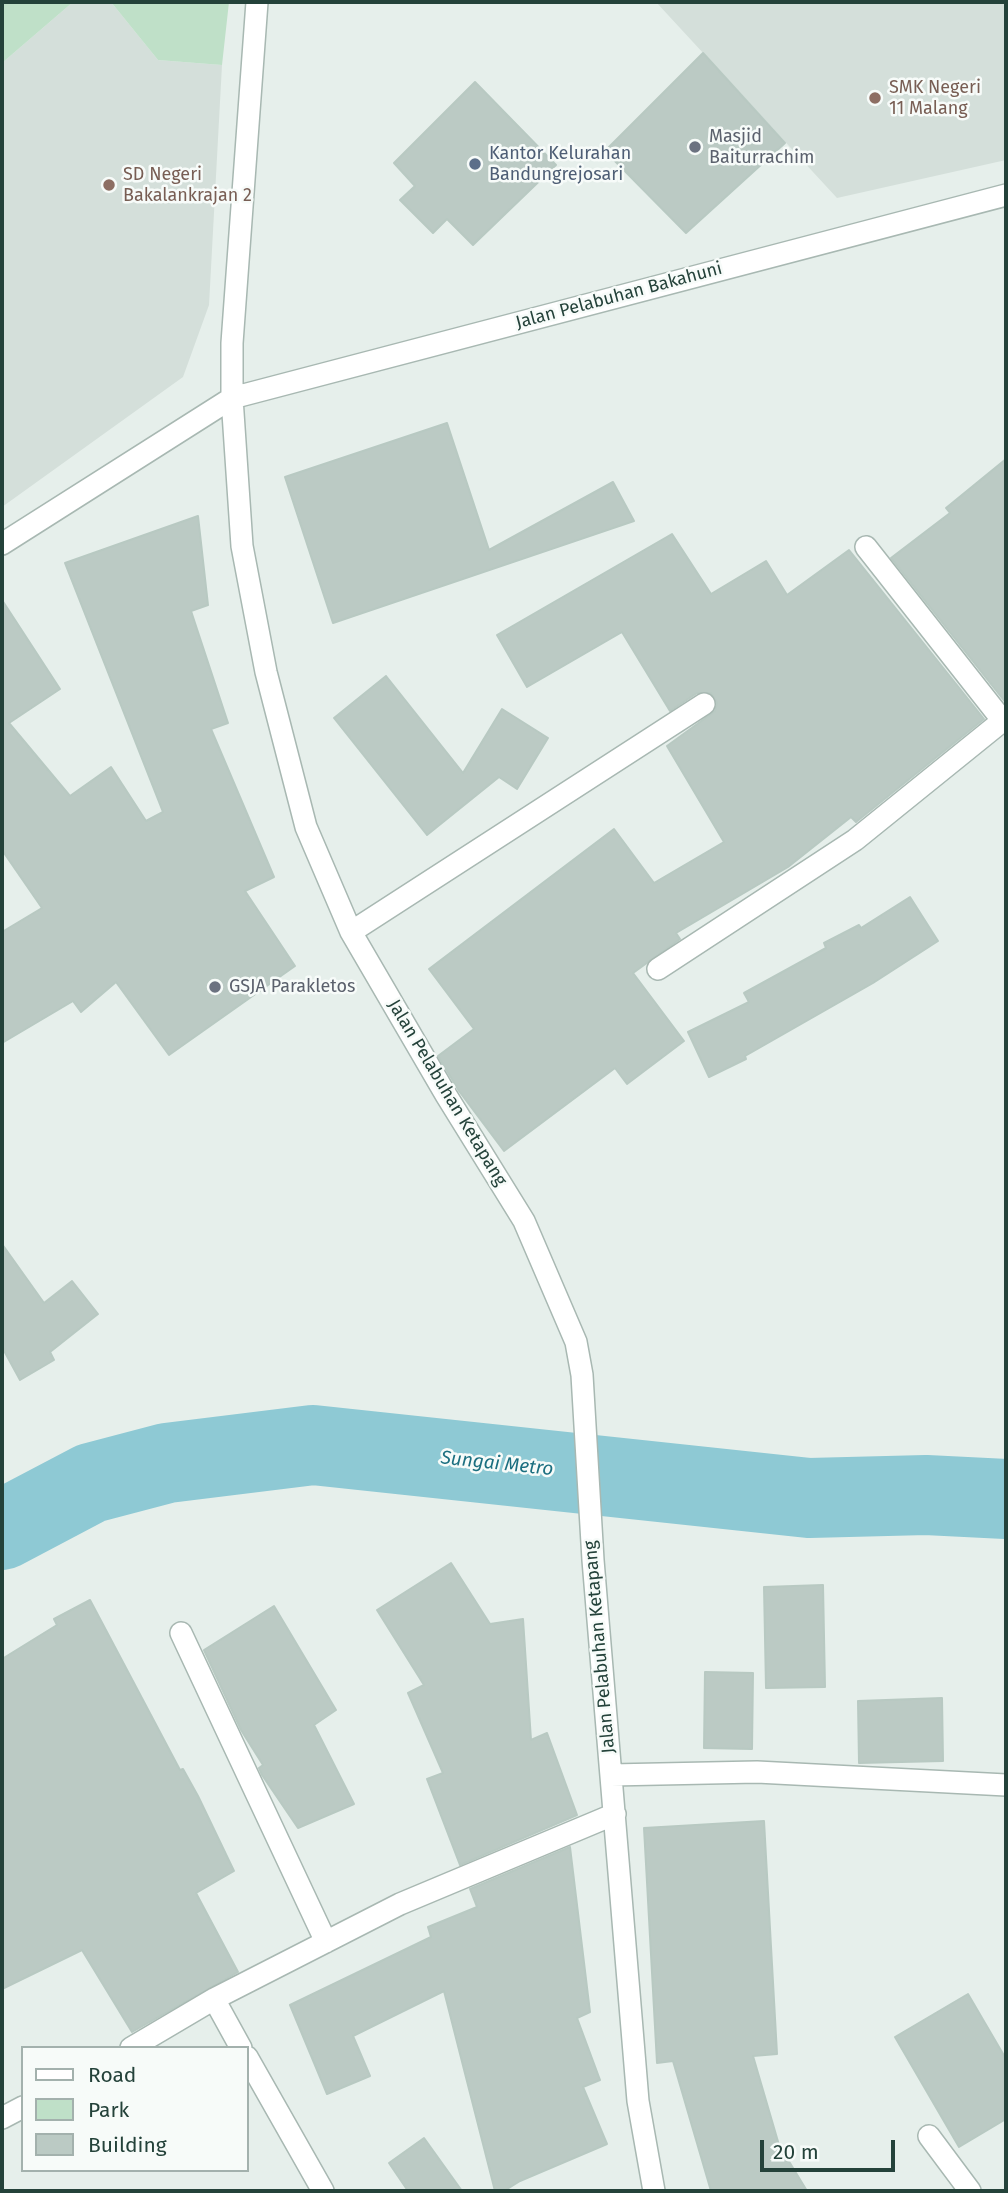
<!DOCTYPE html>
<style>
body{margin:0}
#map{position:relative;width:1008px;height:2193px;overflow:hidden;background:#e6efeb;font-family:"Fira Sans",sans-serif}
canvas{display:block}
.frame{position:absolute;inset:0;border:4px solid #24423a;pointer-events:none}
.legend{position:absolute;left:21px;top:2046px;width:228px;height:126px;box-sizing:border-box;background:#f7fbf9;border:2px solid #a3b1ad;margin:0;padding:9px 12px;list-style:none;font-size:21px;color:#24423a}
.legend li{display:flex;align-items:center;gap:14px;height:35px}
.legend b{width:35px;border:2px solid #a3b1ad}
.scale{position:absolute;left:760px;top:2140px;width:135px;height:32px;box-sizing:border-box;border:4px solid #24423a;border-top:0;padding-left:9px;font-size:21px;line-height:24px;white-space:nowrap;color:#24423a;-webkit-text-stroke:5px #f7fbf9;paint-order:stroke}
</style>
<div id="map">
<canvas width="1008" height="2193"></canvas>
<div class="frame"></div>
<ul class="legend">
<li><b style="height:9px;background:#fff"></b>Road</li>
<li><b style="height:19px;background:#bfe0c8"></b>Park</li>
<li><b style="height:19px;background:#bbcac4"></b>Building</li>
</ul>
<div class="scale">20 m</div>
</div>
<script>
const ctx = document.querySelector('canvas').getContext('2d');
ctx.lineJoin = 'round';
function fill(path, color) {
  ctx.fillStyle = color;
  ctx.fill(path, 'evenodd');
}
function stroke(path, color, width, dash) {
  ctx.strokeStyle = color;
  ctx.lineWidth = width;
  ctx.lineCap = dash ? 'butt' : 'round';
  ctx.setLineDash(dash || []);
  ctx.stroke(path);
}
function write(font, color, halo, rows, align = 'center') {
  ctx.font = font + ' "Fira Sans",sans-serif';
  ctx.lineWidth = 5;
  ctx.setLineDash([]);
  ctx.textBaseline = 'middle';
  ctx.strokeStyle = halo;
  ctx.fillStyle = color;
  for (const [text, x, y, turn = 0] of rows) {
    ctx.save();
    ctx.translate(x, y);
    ctx.rotate((+turn || 0) * Math.PI / 180);
    ctx.textAlign = isNaN(turn) ? turn : align;
    if (halo) ctx.strokeText(text, 0, 0);
    ctx.fillText(text, 0, 0);
    ctx.restore();
  }
}
fill(new Path2D(`
 M 73,2 L 111,2 L 158,60 L 222,65 L 209,305 L 183,377 L 2,507 L 2,63 Z
 M 656,2 L 1006,2 L 1006,160 L 837,198 Z`), '#d4dfda');
fill(new Path2D(`
 M 2,2 L 73,2 L 2,63 Z
 M 111,2 L 229,2 L 222,65 L 158,60 Z`), '#bfe0c8');
stroke(new Path2D(`
 M 2,1530 L 91,1483 L 167,1463 L 313,1445 L 809,1498 L 926,1495 L 1006,1499`), '#8ec9d4', 80);
const building = new Path2D(`
 M 703,53 L 785,143 L 686,233 L 605,151 Z
 M 475,82 L 556,165 L 473,245 L 447,219 L 433,233 L 400,200 L 415,186 L 394,163 Z
 M 447,423 L 489,550 L 613,482 L 634,521 L 333,623 L 285,477 Z
 M 1006,459 L 1006,703 L 891,558 L 950,513 L 946,508 Z
 M 198,516 L 208,605 L 191,611 L 228,723 L 211,729 L 274,877 L 245,891 L 295,966 L 169,1055 L 116,982 L 81,1012 L 73,1001 L 2,1043 L 2,932 L 42,908 L 2,850 L 2,600 L 60,689 L 9,723 L 70,796 L 111,767 L 146,821 L 163,812 L 65,563 Z
 M 672,534 L 711,594 L 766,561 L 787,595 L 849,550 L 984,719 L 856,822 L 851,817 L 788,867 L 676,933 L 680,939 L 633,973 L 684,1041 L 627,1084 L 615,1068 L 504,1151 L 459,1091 L 438,1056 L 474,1029 L 429,969 L 614,829 L 654,883 L 724,842 L 667,746 L 715,711 L 717,703 L 711,693 L 697,693 L 670,711 L 622,632 L 527,687 L 497,635 Z
 M 386,676 L 463,773 L 502,709 L 548,738 L 517,789 L 499,777 L 427,835 L 334,718 Z
 M 910,897 L 938,941 L 873,983 L 745,1056 L 746,1059 L 709,1077 L 688,1032 L 749,1002 L 744,993 L 826,948 L 824,943 L 859,925 L 861,928 Z
 M 2,1244 L 44,1303 L 72,1281 L 98,1314 L 50,1352 L 54,1360 L 20,1380 L 2,1347 Z
 M 451,1563 L 490,1624 L 523,1619 L 531,1740 L 547,1733 L 577,1815 L 460,1865 L 427,1779 L 443,1773 L 408,1693 L 424,1685 L 377,1610 Z
 M 823,1585 L 825,1687 L 766,1688 L 764,1587 Z
 M 90,1600 L 180,1770 L 183,1769 L 198,1796 L 234,1871 L 196,1893 L 238,1972 L 132,2032 L 82,1950 L 2,1989 L 2,1659 L 57,1625 L 54,1619 Z
 M 274,1606 L 336,1710 L 314,1725 L 354,1804 L 298,1828 L 262,1775 L 259,1768 L 263,1765 L 241,1730 L 204,1650 Z
 M 705,1672 L 753,1673 L 752,1749 L 704,1748 Z
 M 942,1698 L 943,1761 L 859,1763 L 858,1701 Z
 M 764,1821 L 777,2054 L 753,2056 L 779,2145 L 807,2191 L 711,2191 L 673,2061 L 657,2063 L 644,1828 Z
 M 570,1847 L 590,2012 L 577,2018 L 600,2080 L 583,2087 L 607,2144 L 520,2181 L 504,2191 L 495,2191 L 444,1991 L 353,2036 L 370,2076 L 327,2094 L 290,2005 L 431,1937 L 428,1927 L 477,1907 L 470,1889 Z
 M 968,1994 L 1006,2059 L 1006,2119 L 959,2147 L 895,2037 Z
 M 424,2138 L 462,2191 L 408,2191 L 389,2163 Z`);
fill(building, '#bbcac4');
stroke(building, '#b8c9c2', 2);
const minor = new Path2D(`
 M 257,2 L 232,343 L 232,398 L 242,546 L 266,672 L 306,827 L 351,932 L 446,1095 L 524,1221 L 576,1342 L 582,1375 L 593,1560 L 638,2101 L 654,2191
 M 2,544 L 232,398 L 1006,195
 M 866,547 L 1003,721
 M 351,932 L 704,704
 M 658,969 L 855,840 L 1006,718
 M 181,1633 L 326,1942
 M 611,1775 L 757,1772 L 1006,1785
 M 214,1999 L 241,2048
 M 131,2048 L 214,1999 L 400,1904 L 615,1814
 M 247,2057 L 323,2191
 M 2,2118 L 23,2107
 M 929,2136 L 970,2191`);
stroke(minor, '#a8b8b2', 24);
stroke(minor, '#fff', 21);
for (const [x, y, r, color] of [
 [875,98,7,"#8d6e63"],
 [695,147,7,"#6b7280"],
 [475,164,7,"#5c6f8a"],
 [109,185,7,"#8d6e63"],
 [215,987,7,"#6b7280"]
]) {
  const dot = new Path2D();
  dot.arc(x, y, r, 0, 2 * Math.PI);
  ctx.fillStyle = color;
  ctx.fill(dot);
  stroke(dot, '#f7fbf9', 2.5);
}
write('18px', '#785e54', '#f7fbf9', [
 ["SMK Negeri",889,88],
 ["11 Malang",889,109],
 ["SD Negeri",123,175],
 ["Bakalankrajan 2",123,196]
], 'left');
write('18px', '#5b616d', '#f7fbf9', [
 ["Masjid",709,137],
 ["Baiturrachim",709,158],
 ["GSJA Parakletos",229,987]
], 'left');
write('18px', '#4e5e75', '#f7fbf9', [
 ["Kantor Kelurahan",489,154],
 ["Bandungrejosari",489,175]
], 'left');
write('18px', '#24423a', '#f7fbf9', [
 ["Jalan Pelabuhan Bakahuni",619,296,-15],
 ["Jalan Pelabuhan Ketapang",447,1093,59],
 ["Jalan Pelabuhan Ketapang",600,1647,-95]
]);
write('italic 19px', '#1c6f80', '#f7fbf9', [
 ["Sungai Metro",497,1464,6]
]);
</script>
